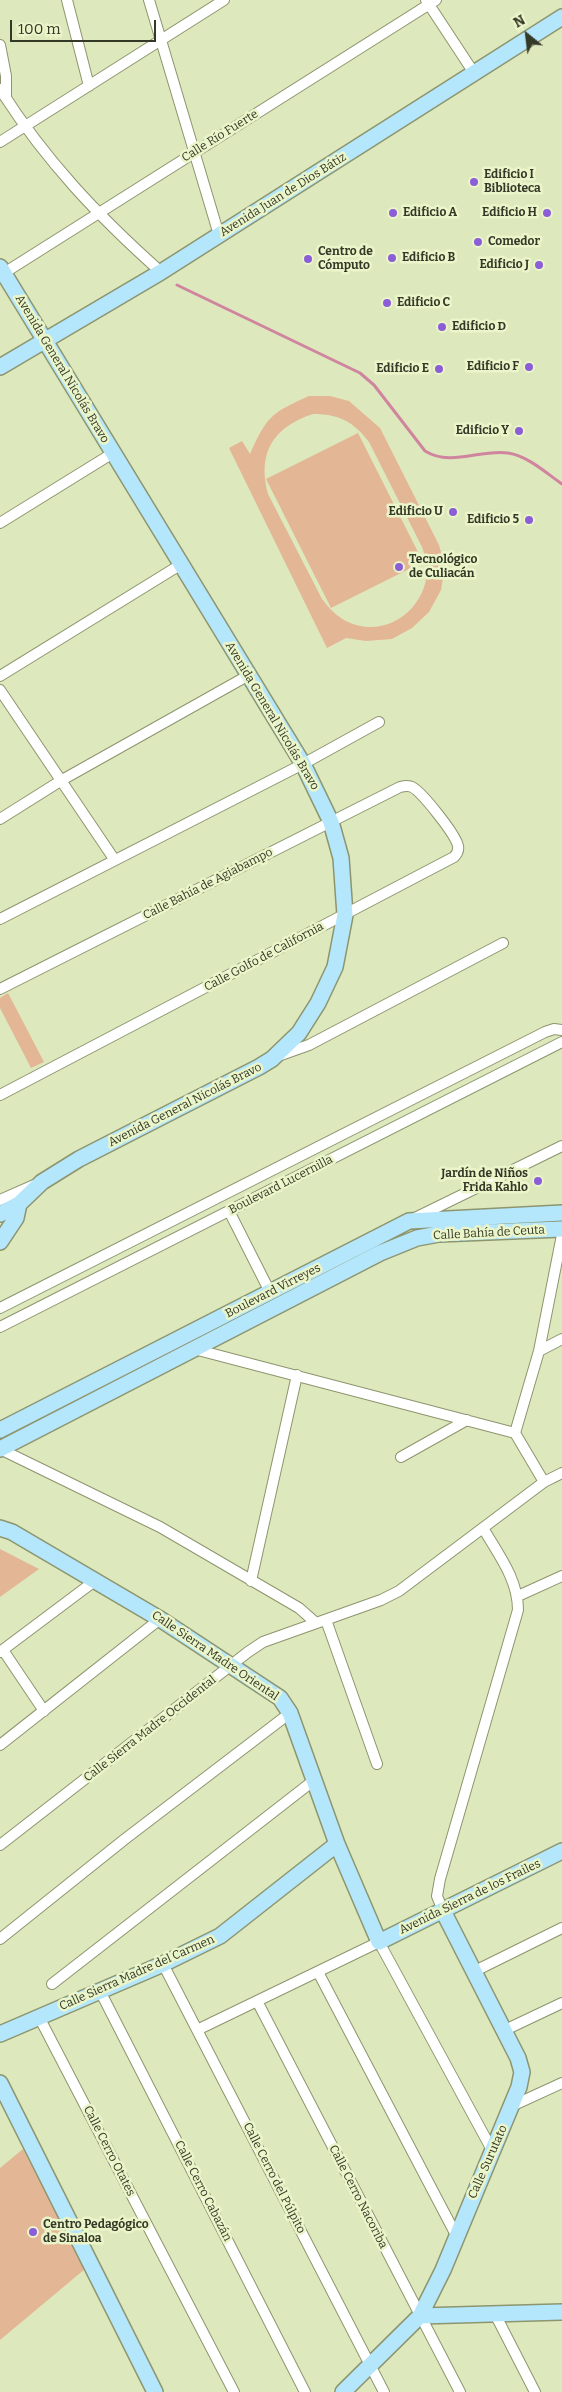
<!DOCTYPE html>
<meta charset="utf-8">
<style>
body{margin:0}
#map{position:relative;width:562px;height:2392px;overflow:hidden;background:#dee8bd;font-family:Bitter,serif}
canvas{display:block}
.north{position:absolute;left:502px;top:10px;width:50px;height:50px;-webkit-text-stroke:4px #ebf5ca;paint-order:stroke;rotate:331deg;font-size:14px;font-weight:700;line-height:20px;text-align:center;color:#343827}
.north::after{content:'';display:block;margin:auto;width:18px;height:22px;background:#343827;clip-path:polygon(50% 0,100% 100%,50% 72%,0 100%)}
.scale{position:absolute;left:10px;top:20px;width:146px;height:22px;box-sizing:border-box;border:2px solid #343827;border-top:0;padding-left:6px;font-size:15px;line-height:18px;white-space:nowrap;color:#343827;-webkit-text-stroke:4px #ebf5ca;paint-order:stroke}
</style>
<div id="map">
<canvas width="562" height="2392"></canvas>
<div class="north">N</div>
<div class="scale">100 m</div>
</div>
<script>
const ctx = document.querySelector('canvas').getContext('2d');
ctx.lineJoin = 'round';
function fill(path, color) {
  ctx.fillStyle = color;
  ctx.fill(path, 'evenodd');
}
function stroke(path, color, width, dash) {
  ctx.strokeStyle = color;
  ctx.lineWidth = width;
  ctx.lineCap = dash ? 'butt' : 'round';
  ctx.setLineDash(dash || []);
  ctx.stroke(path);
}
function write(font, color, halo, rows, align = 'center') {
  ctx.font = font + ' Bitter,serif';
  ctx.lineWidth = 5;
  ctx.setLineDash([]);
  ctx.textBaseline = 'middle';
  ctx.strokeStyle = halo;
  ctx.fillStyle = color;
  for (const [text, x, y, turn = 0] of rows) {
    ctx.save();
    ctx.translate(x, y);
    ctx.rotate((+turn || 0) * Math.PI / 180);
    ctx.textAlign = isNaN(turn) ? turn : align;
    if (halo) ctx.strokeText(text, 0, 0);
    ctx.fillText(text, 0, 0);
    ctx.restore();
  }
}
fill(new Path2D(`
 M 309,396 L 330,396 L 349,401 L 380,428 L 439,545 L 445,566 L 441,590 L 429,612 L 412,628 L 392,639 L 366,641 L 346,638 L 327,648 L 229,448 L 242,441 L 250,454 C 267,416 271,413 309,396 ZM 313,414 C 339,414 354,422 369,442 L 422,547 C 424,553 427,560 427,566 C 429,607 387,640 348,622 C 337,617 329,608 322,599 L 268,494 C 257,453 273,427 313,414 Z
 M 358,433 L 423,562 L 331,608 L 266,479 Z
 M 8,993 L 44,1062 L 31,1068 L 0,1008 L 0,998 Z
 M 0,1549 L 39,1569 L 0,1597 Z
 M 23,2149 L 85,2269 L 0,2340 L 0,2168 Z`), '#e3b696');
stroke(new Path2D(`
 M 177,285 L 360,373 L 374,385 L 425,451 C 451,467 480,449 508,453 C 528,456 546,473 562,484`), '#d0859f', 3);
const street = new Path2D(`
 M 67,0 L 89,86
 M 149,0 L 219,235
 M 426,0 L 474,73
 M 0,45 L 6,76 L 6,98
 M 0,89 C 45,160 98,216 161,272
 M 0,142 L 224,0
 M 4,273 L 436,0
 M 0,523 L 113,453
 M 0,676 L 180,565
 M 0,690 L 114,859
 M 0,819 L 62,780 L 249,675
 M 0,919 L 303,764 L 379,722
 M 0,989 L 400,787 C 404,786 408,785 412,787 C 422,792 456,835 458,846 C 459,851 457,854 454,857 L 0,1095
 M 278,1056 L 309,1045 L 503,943
 M 0,1200 L 34,1185
 M 229,1211 L 270,1292
 M 415,1218 L 562,1146
 M 0,1308 L 545,1032 L 554,1029 L 562,1030
 M 0,1327 L 562,1042
 M 194,1349 L 515,1433
 M 539,1351 L 562,1339
 M 515,1433 L 539,1351 L 562,1235
 M 515,1433 L 544,1482
 M 0,1449 L 160,1527 L 299,1608 L 316,1623
 M 401,1457 L 467,1420
 M 251,1581 L 297,1375
 M 518,1596 L 562,1576
 M 326,1620 L 377,1764
 M 3,1650 L 44,1711
 M 0,1652 L 96,1580
 M 0,1745 L 160,1619
 M 0,1845 L 248,1652 L 263,1642 L 381,1600 L 399,1591 L 544,1482 L 562,1473
 M 443,1911 L 437,1896 L 440,1879 L 518,1610 C 518,1579 498,1554 483,1528
 M 0,1939 L 125,1839 L 290,1713
 M 163,1964 L 384,2392
 M 475,1971 L 562,1928
 M 318,1972 L 456,2235
 M 52,1984 L 313,1781
 M 100,1991 L 305,2392
 M 257,2001 L 460,2392
 M 39,2017 L 234,2392
 M 197,2030 L 379,1942 L 492,2150
 M 505,2030 L 562,2003
 M 514,2105 L 562,2083
 M 495,2314 L 535,2392`);
const secondary = new Path2D(`
 M 0,267 L 303,764 L 331,822 L 341,858 L 345,915 L 335,967 L 318,1003 L 299,1033 L 272,1059 L 259,1067 L 79,1159 L 42,1182 L 19,1204 L 0,1214
 M 0,367 L 161,272 L 562,17
 M 0,1242 L 16,1218 L 19,1204
 M 0,1430 L 409,1221 L 562,1213
 M 0,1449 L 380,1253 L 417,1238 L 439,1234 L 562,1229
 M 0,1528 L 12,1532 L 160,1619 L 280,1698 L 290,1713 L 337,1844 L 379,1942 L 562,1851
 M 0,2034 L 163,1964 L 220,1936 L 337,1844
 M 0,2083 L 155,2392
 M 420,2316 L 562,2312
 M 343,2392 L 420,2316 L 443,2270 L 519,2087 L 522,2072 L 518,2058 L 443,1911`);
stroke(street, '#8d956e', 12);
stroke(secondary, '#8d956e', 18);
stroke(street, '#fff', 10);
stroke(secondary, '#b4e6fc', 15);
for (const [x, y, r, color] of [
 [474,182,5,"#8b5ed8"],
 [393,213,5,"#8b5ed8"],
 [547,213,5,"#8b5ed8"],
 [478,242,5,"#8b5ed8"],
 [392,258,5,"#8b5ed8"],
 [308,259,5,"#8b5ed8"],
 [539,265,5,"#8b5ed8"],
 [387,303,5,"#8b5ed8"],
 [442,327,5,"#8b5ed8"],
 [529,367,5,"#8b5ed8"],
 [439,369,5,"#8b5ed8"],
 [519,431,5,"#8b5ed8"],
 [453,512,5,"#8b5ed8"],
 [529,520,5,"#8b5ed8"],
 [399,567,5,"#8b5ed8"],
 [538,1181,5,"#8b5ed8"],
 [33,2232,5,"#8b5ed8"]
]) {
  const dot = new Path2D();
  dot.arc(x, y, r, 0, 2 * Math.PI);
  ctx.fillStyle = color;
  ctx.fill(dot);
  stroke(dot, '#ebf5ca', 2);
}
write('12px', '#343827', '#ebf5ca', [
 ["Calle Río Fuerte",220,136,-32],
 ["Avenida Juan de Dios Bátiz",283,195,-32],
 ["Avenida General Nicolás Bravo",62,369,59],
 ["Avenida General Nicolás Bravo",272,716,59],
 ["Calle Bahía de Agiabampo",208,884,-27],
 ["Calle Golfo de California",264,957,-28],
 ["Avenida General Nicolás Bravo",185,1105,-27],
 ["Boulevard Lucernilla",281,1185,-27],
 ["Calle Bahía de Ceuta",489,1233,-3],
 ["Boulevard Virreyes",273,1291,-27],
 ["Calle Sierra Madre Oriental",215,1656,34],
 ["Calle Sierra Madre Occidental",150,1729,-38],
 ["Avenida Sierra de los Frailes",470,1897,-26],
 ["Calle Sierra Madre del Carmen",137,1973,-24],
 ["Calle Cerro Otates",109,2151,63],
 ["Calle Surutato",488,2162,-66],
 ["Calle Cerro del Púlpito",274,2178,63],
 ["Calle Cerro Cabazán",203,2191,63],
 ["Calle Cerro Nacoriba",358,2197,63]
]);
write('bold 12px', '#343827', '#ebf5ca', [
 ["Edificio I",484,175],
 ["Biblioteca",484,189],
 ["Edificio A",403,213],
 ["Edificio H",537,213,"right"],
 ["Comedor",488,242],
 ["Centro de",318,252],
 ["Cómputo",318,266],
 ["Edificio B",402,258],
 ["Edificio J",529,265,"right"],
 ["Edificio C",397,303],
 ["Edificio D",452,327],
 ["Edificio F",519,367,"right"],
 ["Edificio E",429,369,"right"],
 ["Edificio Y",509,431,"right"],
 ["Edificio U",443,512,"right"],
 ["Edificio 5",519,520,"right"],
 ["Tecnológico",409,560],
 ["de Culiacán",409,574],
 ["Jardín de Niños",528,1174,"right"],
 ["Frida Kahlo",528,1188,"right"],
 ["Centro Pedagógico",43,2225],
 ["de Sinaloa",43,2239]
], 'left');
</script>
